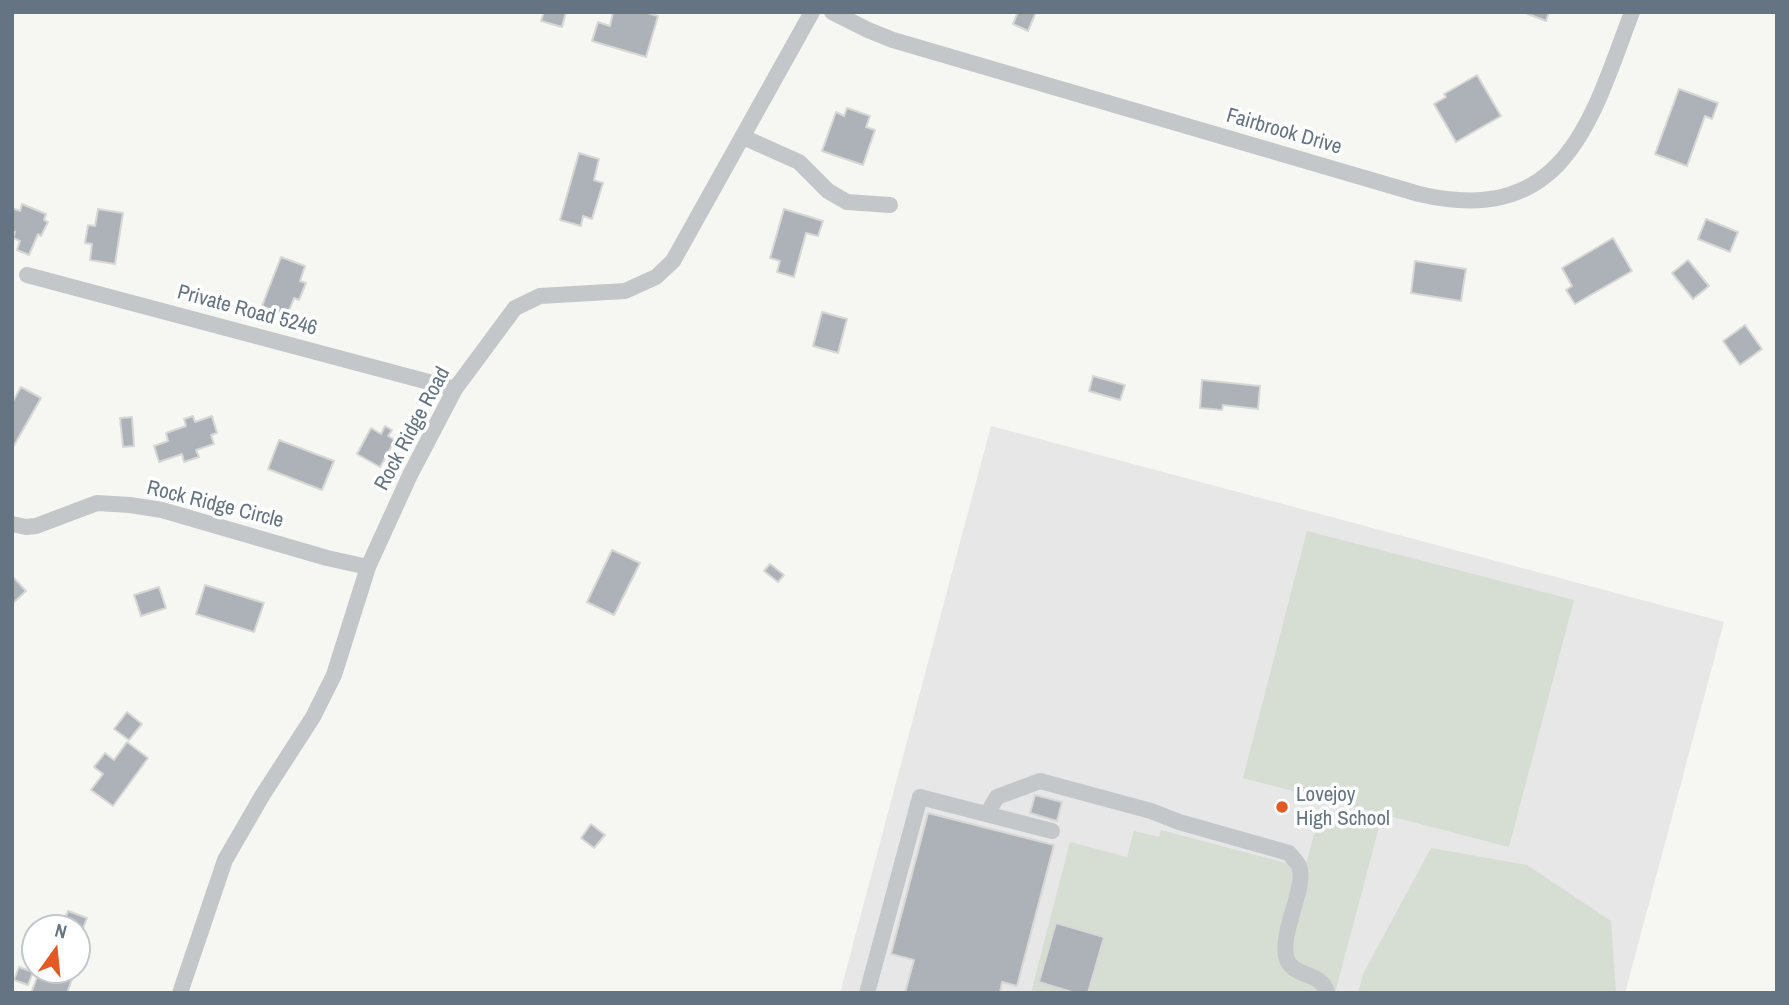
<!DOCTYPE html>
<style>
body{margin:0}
#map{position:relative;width:1789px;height:1005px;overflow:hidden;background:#f6f6f2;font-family:"Archivo Narrow",sans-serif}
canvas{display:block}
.frame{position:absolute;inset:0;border:14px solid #657483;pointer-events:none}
.north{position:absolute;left:21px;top:914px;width:70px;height:70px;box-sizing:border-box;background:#fff;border:2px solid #c1c7cd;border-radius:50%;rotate:15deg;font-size:19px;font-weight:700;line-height:28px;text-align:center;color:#657483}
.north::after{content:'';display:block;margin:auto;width:24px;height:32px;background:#e35a25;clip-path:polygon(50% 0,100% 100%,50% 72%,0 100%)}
</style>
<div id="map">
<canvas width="1789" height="1005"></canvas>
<div class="frame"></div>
<div class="north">N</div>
</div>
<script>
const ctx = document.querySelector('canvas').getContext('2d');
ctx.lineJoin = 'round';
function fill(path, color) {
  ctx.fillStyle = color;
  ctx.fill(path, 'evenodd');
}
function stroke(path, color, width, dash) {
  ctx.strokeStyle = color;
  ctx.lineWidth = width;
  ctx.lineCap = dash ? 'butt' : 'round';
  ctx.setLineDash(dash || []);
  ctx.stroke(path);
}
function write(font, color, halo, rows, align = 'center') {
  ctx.font = font + ' "Archivo Narrow",sans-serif';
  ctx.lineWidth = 7;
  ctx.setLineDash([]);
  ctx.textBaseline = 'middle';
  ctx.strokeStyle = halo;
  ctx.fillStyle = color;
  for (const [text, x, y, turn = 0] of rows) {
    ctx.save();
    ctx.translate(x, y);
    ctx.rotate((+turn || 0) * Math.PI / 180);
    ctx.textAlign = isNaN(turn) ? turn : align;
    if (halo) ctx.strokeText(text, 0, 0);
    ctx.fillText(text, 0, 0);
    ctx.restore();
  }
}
fill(new Path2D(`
 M 991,426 L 1724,622 L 1625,993 L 840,993 Z`), '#e6e7e6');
fill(new Path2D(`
 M 1307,531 L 1574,600 L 1509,847 L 1243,778 Z
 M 1320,812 L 1379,827 L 1335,993 L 1031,993 L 1070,842 L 1127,857 L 1134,831 L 1159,837 L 1161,830 L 1305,868 Z
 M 1431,848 L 1527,865 L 1611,921 L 1616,993 L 1358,993 L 1363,974 Z`), '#d6ddd3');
const building = new Path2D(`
 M 544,12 L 566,12 L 562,27 L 541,21 Z
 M 613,12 L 644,12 L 658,16 L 646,57 L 592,41 L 598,22 L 610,26 Z
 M 1018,12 L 1036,12 L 1028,31 L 1013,24 Z
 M 1523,12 L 1549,12 L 1546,21 Z
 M 1477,75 L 1501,116 L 1456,142 L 1434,104 L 1446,97 L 1444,94 Z
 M 1679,89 L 1718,103 L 1712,119 L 1705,116 L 1687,166 L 1655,154 Z
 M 847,108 L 870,116 L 866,127 L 875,130 L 863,165 L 822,151 L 836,112 L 844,116 Z
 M 579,153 L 599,159 L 594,180 L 603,183 L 592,219 L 583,216 L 581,226 L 560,220 Z
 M 22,204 L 46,214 L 44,220 L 48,222 L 41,236 L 38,234 L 29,255 L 17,250 L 20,241 L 13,238 L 15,232 L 12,231 L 12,208 L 20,211 Z
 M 98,209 L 123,213 L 115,264 L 90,260 L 92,244 L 85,243 L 88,225 L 95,226 Z
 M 784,209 L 823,221 L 818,236 L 806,233 L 794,277 L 777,272 L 780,261 L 770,258 Z
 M 1706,219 L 1738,232 L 1730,252 L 1698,239 Z
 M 1613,238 L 1632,271 L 1575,304 L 1566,290 L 1572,286 L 1562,268 Z
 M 281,257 L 305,266 L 300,281 L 306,283 L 299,300 L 294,298 L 287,316 L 262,306 Z
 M 1688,260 L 1709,286 L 1693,299 L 1672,273 Z
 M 1415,261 L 1466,269 L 1461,301 L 1411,293 Z
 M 822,312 L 847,319 L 838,353 L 813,346 Z
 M 1745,325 L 1762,349 L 1740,365 L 1723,341 Z
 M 1093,376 L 1125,385 L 1120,400 L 1089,391 Z
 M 1202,380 L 1260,386 L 1258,409 L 1223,405 L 1222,410 L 1200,408 Z
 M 21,387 L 41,398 L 12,449 L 12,403 Z
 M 193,416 L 195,422 L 212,416 L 217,433 L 211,435 L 214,444 L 196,450 L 199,457 L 184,462 L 182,454 L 159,462 L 154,446 L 168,441 L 166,433 L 186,426 L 184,419 Z
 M 132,417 L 134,446 L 123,447 L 120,418 Z
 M 385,426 L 392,430 L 388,436 L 395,440 L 380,467 L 357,454 L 371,428 L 381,434 Z
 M 279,440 L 334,461 L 322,490 L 268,469 Z
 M 612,550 L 640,563 L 614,615 L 587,602 Z
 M 770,564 L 784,575 L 778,582 L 764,571 Z
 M 12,576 L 26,591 L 12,604 Z
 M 205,585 L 264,603 L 254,632 L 196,614 Z
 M 159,587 L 166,608 L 141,616 L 134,595 Z
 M 127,712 L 142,724 L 129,740 L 114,729 Z
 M 127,742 L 148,758 L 113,806 L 91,790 L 103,774 L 94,767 L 105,753 L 114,760 Z
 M 1035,795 L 1062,802 L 1057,821 L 1030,813 Z
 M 928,813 L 1054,845 L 1017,986 L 1002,982 L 1000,993 L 905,993 L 914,960 L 891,954 Z
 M 591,824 L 605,835 L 594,848 L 581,838 Z
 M 68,911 L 87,918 L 77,944 L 77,928 L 61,928 Z
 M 1056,923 L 1104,937 L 1088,993 L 1075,993 L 1039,982 Z
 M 19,967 L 33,972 L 28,985 L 14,980 Z
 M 40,970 L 68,970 L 74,974 L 67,993 L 31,993 Z`);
fill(building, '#acb2b8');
stroke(building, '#d7d7d5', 2);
stroke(new Path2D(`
 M 832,12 L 868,30 L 893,40 L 1419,194 C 1565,228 1591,121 1632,12
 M 743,137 L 799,162 L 828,191 L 847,202 L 890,205
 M 27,275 L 455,389
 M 12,524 L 26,527 L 36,526 L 97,503 L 130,505 L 162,510 L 327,558 L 368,567
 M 987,814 L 997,797 L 1040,781 L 1151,811 L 1179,822 L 1289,853 C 1292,857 1297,862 1299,866 C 1307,886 1281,929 1286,956 C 1291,979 1322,970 1327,993
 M 180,993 L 225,860 L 262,796 L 313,717 L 334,675 L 368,567 L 410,475 L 455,389 L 515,308 L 540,296 L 625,291 L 656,277 L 673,261 L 812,12
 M 867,993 L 920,797 L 1052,831`), '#c3c7ca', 16);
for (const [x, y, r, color] of [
 [1282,807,7,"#e35a25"]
]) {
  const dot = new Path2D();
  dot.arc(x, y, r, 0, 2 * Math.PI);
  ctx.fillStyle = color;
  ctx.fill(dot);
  stroke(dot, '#fff', 2.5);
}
write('21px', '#657483', '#fff', [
 ["Fairbrook Drive",1284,132,16],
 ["Private Road 5246",247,311,15],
 ["Rock Ridge Road",413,429,-62],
 ["Rock Ridge Circle",215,505,14]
]);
write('21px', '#657483', '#fff', [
 ["Lovejoy",1296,795],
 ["High School",1296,819]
], 'left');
</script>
